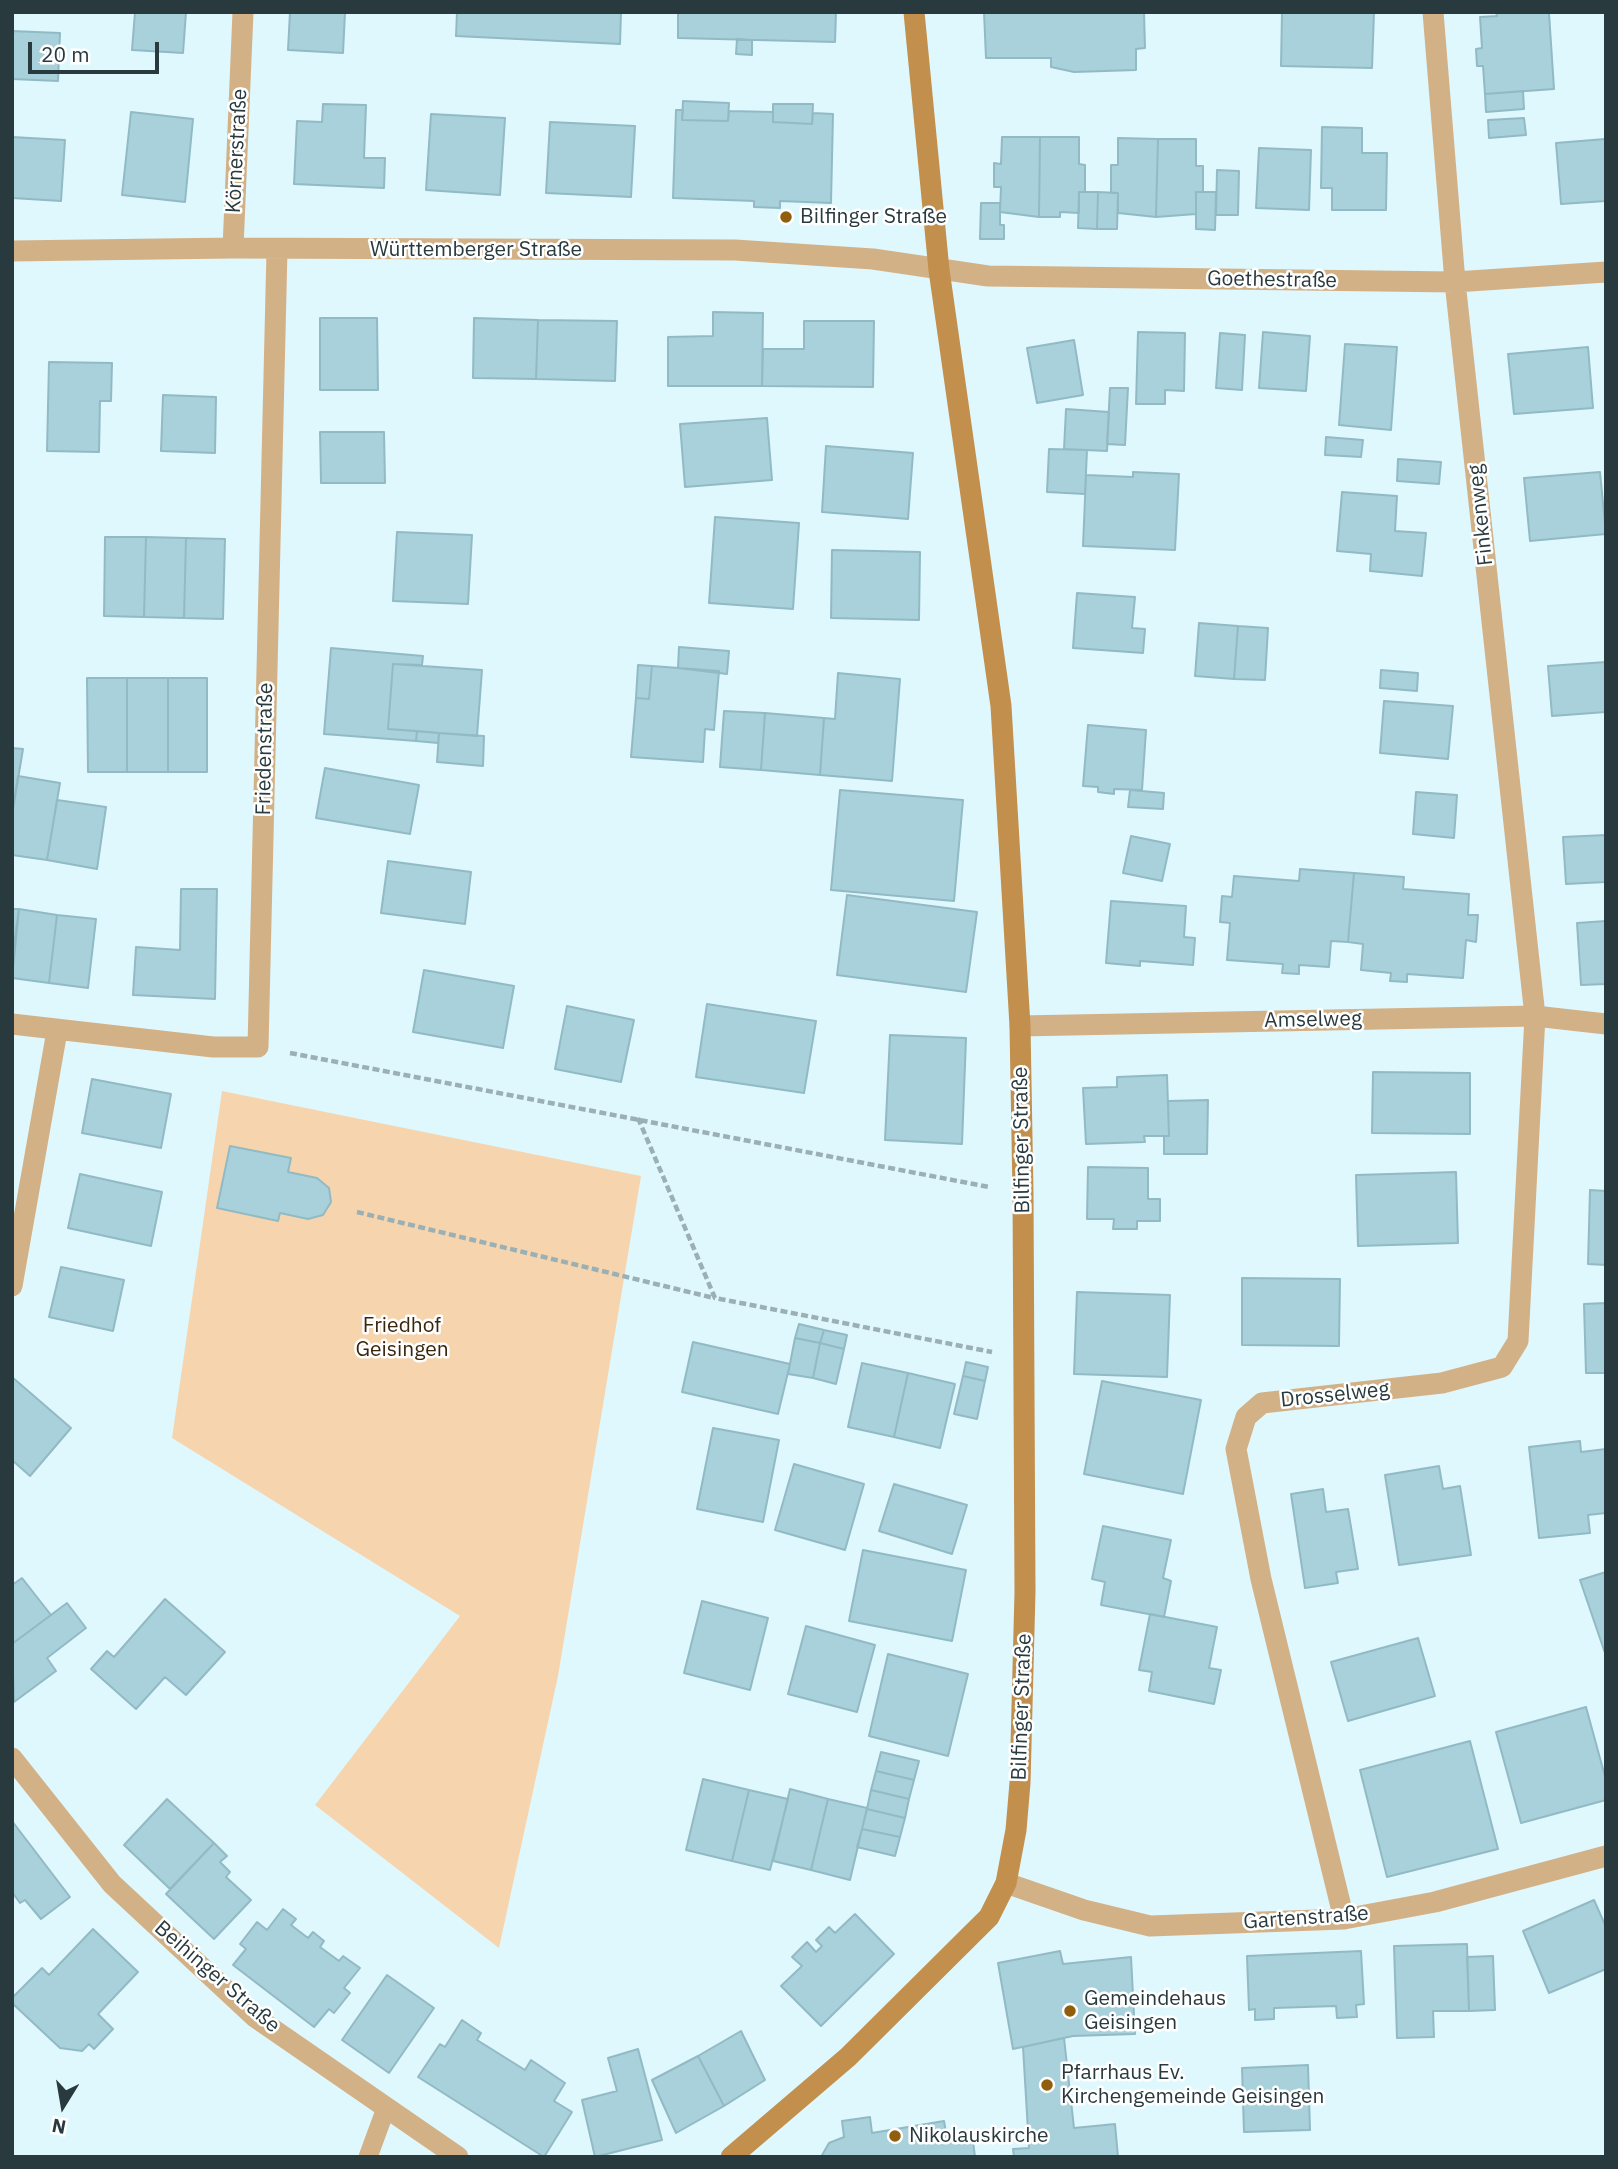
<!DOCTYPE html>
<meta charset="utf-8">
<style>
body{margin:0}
#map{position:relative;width:1618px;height:2169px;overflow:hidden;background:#dff8fe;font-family:"IBM Plex Sans",sans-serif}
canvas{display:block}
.frame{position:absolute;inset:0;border:14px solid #293a3e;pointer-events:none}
.north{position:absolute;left:28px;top:2071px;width:70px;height:70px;-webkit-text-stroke:5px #fff;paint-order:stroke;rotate:191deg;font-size:19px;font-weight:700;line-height:28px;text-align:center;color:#293a3e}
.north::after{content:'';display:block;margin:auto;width:24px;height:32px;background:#293a3e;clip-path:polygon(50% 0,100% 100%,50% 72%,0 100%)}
.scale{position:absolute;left:28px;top:42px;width:131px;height:32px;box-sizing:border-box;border:4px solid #293a3e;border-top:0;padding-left:9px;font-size:21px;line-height:24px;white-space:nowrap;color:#293a3e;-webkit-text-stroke:5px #fff;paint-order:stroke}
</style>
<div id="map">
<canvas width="1618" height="2169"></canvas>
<div class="frame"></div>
<div class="north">N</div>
<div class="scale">20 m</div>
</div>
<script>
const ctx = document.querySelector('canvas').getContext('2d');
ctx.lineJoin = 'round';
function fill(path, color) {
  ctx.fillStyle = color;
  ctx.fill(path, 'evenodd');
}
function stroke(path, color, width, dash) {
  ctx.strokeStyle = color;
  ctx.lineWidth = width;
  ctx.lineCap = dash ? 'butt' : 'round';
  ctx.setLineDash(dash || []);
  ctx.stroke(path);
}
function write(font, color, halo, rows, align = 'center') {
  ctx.font = font + ' "IBM Plex Sans",sans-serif';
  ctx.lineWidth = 5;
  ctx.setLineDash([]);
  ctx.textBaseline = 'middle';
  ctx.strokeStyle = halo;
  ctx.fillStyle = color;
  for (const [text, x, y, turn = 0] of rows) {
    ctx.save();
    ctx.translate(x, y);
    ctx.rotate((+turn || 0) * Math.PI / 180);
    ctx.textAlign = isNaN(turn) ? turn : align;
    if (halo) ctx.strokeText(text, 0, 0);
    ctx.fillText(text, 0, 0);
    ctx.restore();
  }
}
fill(new Path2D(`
 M 222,1091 L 641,1176 L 558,1676 L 499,1948 L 315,1805 L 460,1616 L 172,1438 Z`), '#f6d5ae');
const building = new Path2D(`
 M 135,12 L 186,12 L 183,53 L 132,50 Z
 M 290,12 L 345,12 L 343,53 L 288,50 Z
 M 457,12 L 621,12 L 620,44 L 456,36 Z
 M 678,12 L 836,12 L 835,42 L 678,38 Z
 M 984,12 L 1144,12 L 1145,48 L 1136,49 L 1136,70 L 1074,72 L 1051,67 L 1051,58 L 986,58 Z
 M 1282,12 L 1374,12 L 1372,68 L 1281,66 Z
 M 1496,12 L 1549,13 L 1554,89 L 1485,94 L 1483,66 L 1477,66 L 1476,49 L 1482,48 L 1480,17 L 1497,16 Z
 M 12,31 L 60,33 L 58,81 L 12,79 Z
 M 737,39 L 752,40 L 752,55 L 736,54 Z
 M 1523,91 L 1524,109 L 1486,112 L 1485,94 Z
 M 683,101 L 729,103 L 728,121 L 682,120 Z
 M 323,104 L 366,105 L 364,158 L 385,158 L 384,188 L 294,184 L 297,121 L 322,122 Z
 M 773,104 L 813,104 L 812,124 L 773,122 Z
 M 676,110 L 683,110 L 682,120 L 728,121 L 729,111 L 773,112 L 773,122 L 812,124 L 813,113 L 833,114 L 831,203 L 780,201 L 780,208 L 754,207 L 754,201 L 673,198 Z
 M 131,112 L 193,119 L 185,202 L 122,195 Z
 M 431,114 L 505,118 L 500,195 L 426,190 Z
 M 1524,118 L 1526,135 L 1489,138 L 1488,120 Z
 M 550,122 L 635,126 L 631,197 L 546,193 Z
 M 1322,127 L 1362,128 L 1362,153 L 1387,153 L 1386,210 L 1332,210 L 1332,188 L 1321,188 Z
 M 12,137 L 65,140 L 61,201 L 12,198 Z
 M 1002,137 L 1040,137 L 1039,217 L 1000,212 L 1001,187 L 994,187 L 994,163 L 1001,164 Z
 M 1040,137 L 1079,137 L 1079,164 L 1085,165 L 1085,192 L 1079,192 L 1079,213 L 1060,212 L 1060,217 L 1039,217 Z
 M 1118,138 L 1158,139 L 1156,217 L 1118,213 L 1118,193 L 1111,193 L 1111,165 L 1118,165 Z
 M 1158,139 L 1196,139 L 1196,166 L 1203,166 L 1203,192 L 1196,192 L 1196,214 L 1156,217 Z
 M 1605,139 L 1606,201 L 1561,204 L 1556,143 Z
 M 1259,148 L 1311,150 L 1309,210 L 1256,208 Z
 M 1217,170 L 1239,171 L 1238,215 L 1216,215 Z
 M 1079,192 L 1098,192 L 1097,229 L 1078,228 Z
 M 1098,192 L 1118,193 L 1117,229 L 1097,229 Z
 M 1196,192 L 1216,192 L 1215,230 L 1196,229 Z
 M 981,203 L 1000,203 L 1000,225 L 1004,225 L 1004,239 L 980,239 Z
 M 713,312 L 763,313 L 762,386 L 668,386 L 668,337 L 713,336 Z
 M 320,318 L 377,318 L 378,390 L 320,390 Z
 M 474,318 L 538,320 L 536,379 L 473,378 Z
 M 538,320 L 617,321 L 615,381 L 536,379 Z
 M 804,321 L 874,321 L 873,387 L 762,386 L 763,349 L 804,349 Z
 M 1138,332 L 1185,333 L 1184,391 L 1165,390 L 1165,404 L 1136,404 Z
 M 1263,332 L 1310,336 L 1306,391 L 1259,388 Z
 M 1220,333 L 1245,335 L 1242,390 L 1216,388 Z
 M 1074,340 L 1083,395 L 1037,403 L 1027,348 Z
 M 1345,344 L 1397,347 L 1391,430 L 1339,425 Z
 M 1588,347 L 1593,408 L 1514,414 L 1508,354 Z
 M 49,362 L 112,363 L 111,401 L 100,401 L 99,452 L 47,451 Z
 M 1110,388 L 1128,388 L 1125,445 L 1107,444 Z
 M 163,395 L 216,397 L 215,453 L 161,451 Z
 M 1066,409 L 1109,412 L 1107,451 L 1064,449 Z
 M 767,418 L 772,480 L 685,487 L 680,424 Z
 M 320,432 L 384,432 L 385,483 L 321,483 Z
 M 1326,437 L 1363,440 L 1361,457 L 1325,455 Z
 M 826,446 L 913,453 L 908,519 L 822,512 Z
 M 1049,449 L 1087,450 L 1085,494 L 1047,492 Z
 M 1398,459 L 1441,462 L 1439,484 L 1397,481 Z
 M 1133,472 L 1179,474 L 1175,550 L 1083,546 L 1086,475 L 1133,477 Z
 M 1600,472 L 1606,534 L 1530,541 L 1524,478 Z
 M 1342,492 L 1397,496 L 1395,531 L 1426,533 L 1422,576 L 1370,571 L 1371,554 L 1337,551 Z
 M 715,517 L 799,523 L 793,609 L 709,603 Z
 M 397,532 L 472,535 L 468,604 L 393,601 Z
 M 105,537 L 146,537 L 144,617 L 104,616 Z
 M 146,537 L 186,538 L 184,618 L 144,617 Z
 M 186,538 L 225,539 L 223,619 L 184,618 Z
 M 832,550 L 920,552 L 919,620 L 831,618 Z
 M 1077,593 L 1135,597 L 1132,628 L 1145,629 L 1143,653 L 1073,648 Z
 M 1199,623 L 1238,626 L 1234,679 L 1195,676 Z
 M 1238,626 L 1268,628 L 1265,680 L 1234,679 Z
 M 679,647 L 729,651 L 727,674 L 678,668 Z
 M 331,648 L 423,656 L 422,665 L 393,664 L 388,729 L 417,731 L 416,741 L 324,734 Z
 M 1606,662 L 1606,712 L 1552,716 L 1548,666 Z
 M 393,664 L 482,670 L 477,736 L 388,729 Z
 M 638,665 L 652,666 L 649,699 L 636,698 Z
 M 652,666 L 719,671 L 714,730 L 705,729 L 703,762 L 631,757 L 636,698 L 649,699 Z
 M 1381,670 L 1418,673 L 1417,691 L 1380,688 Z
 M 838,673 L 900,679 L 892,781 L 820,775 L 824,718 L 835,719 Z
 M 87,678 L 127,678 L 127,772 L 88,772 Z
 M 127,678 L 168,678 L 168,772 L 127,772 Z
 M 168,678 L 207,678 L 207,772 L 168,772 Z
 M 1384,701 L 1453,706 L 1448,759 L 1380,753 Z
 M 724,711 L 765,713 L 761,770 L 720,767 Z
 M 765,713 L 824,718 L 820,775 L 761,770 Z
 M 1088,725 L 1146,730 L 1142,790 L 1114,789 L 1114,794 L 1098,792 L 1098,787 L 1083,786 Z
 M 417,731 L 439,733 L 438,743 L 416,741 Z
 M 439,733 L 484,736 L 483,766 L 437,762 Z
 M 12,748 L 23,749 L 12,815 Z
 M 325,768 L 419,785 L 410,834 L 316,818 Z
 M 18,776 L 60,783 L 47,860 L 12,855 L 12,815 Z
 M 840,790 L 963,800 L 954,901 L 831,890 Z
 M 1130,790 L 1164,793 L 1163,809 L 1128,807 Z
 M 1416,792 L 1457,795 L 1454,838 L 1413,834 Z
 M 57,800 L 106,807 L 97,869 L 47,860 Z
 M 1606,835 L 1606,882 L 1566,884 L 1563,837 Z
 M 1131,836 L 1170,844 L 1162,881 L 1123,873 Z
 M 388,861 L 471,872 L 465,924 L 381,913 Z
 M 1300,869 L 1354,873 L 1348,942 L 1331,941 L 1329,967 L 1299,965 L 1299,974 L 1282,973 L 1283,964 L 1227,960 L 1230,923 L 1220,922 L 1222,896 L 1232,897 L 1234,876 L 1299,881 Z
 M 1354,873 L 1404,877 L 1403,889 L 1469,894 L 1468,915 L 1478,915 L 1476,942 L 1466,940 L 1463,978 L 1407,974 L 1407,982 L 1390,981 L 1391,973 L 1361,970 L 1363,944 L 1348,942 Z
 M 181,889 L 217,889 L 215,999 L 133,995 L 136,947 L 180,950 Z
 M 847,895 L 977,912 L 966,992 L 837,975 Z
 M 1111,901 L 1186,906 L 1184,937 L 1195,938 L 1193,965 L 1140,961 L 1140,966 L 1106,963 Z
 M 12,909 L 19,909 L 12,960 Z
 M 19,909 L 57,915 L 49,983 L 12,978 Z
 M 57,915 L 96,919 L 88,988 L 49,983 Z
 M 1606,921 L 1606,984 L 1581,985 L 1577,923 Z
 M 424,970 L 514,986 L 503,1048 L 413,1032 Z
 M 707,1004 L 816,1021 L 804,1093 L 696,1077 Z
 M 567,1006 L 634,1020 L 621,1082 L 555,1069 Z
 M 890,1035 L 966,1038 L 962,1144 L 885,1140 Z
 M 1373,1072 L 1470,1073 L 1470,1134 L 1372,1133 Z
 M 1167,1075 L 1169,1136 L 1144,1136 L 1145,1142 L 1086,1144 L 1083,1088 L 1117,1087 L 1117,1077 Z
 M 92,1079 L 171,1094 L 161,1148 L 82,1133 Z
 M 1208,1100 L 1207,1154 L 1164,1154 L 1164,1136 L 1169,1136 L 1168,1101 Z
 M 230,1146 L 291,1158 L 288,1172 L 317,1178 L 329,1188 L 331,1202 L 323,1215 L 308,1219 L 280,1213 L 278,1221 L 217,1208 Z
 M 1088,1167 L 1148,1168 L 1148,1199 L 1160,1199 L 1160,1221 L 1137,1221 L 1137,1229 L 1113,1229 L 1114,1219 L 1087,1219 Z
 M 1456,1172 L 1458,1243 L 1358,1246 L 1356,1175 Z
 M 80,1174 L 162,1192 L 151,1246 L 68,1228 Z
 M 1590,1190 L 1606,1191 L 1606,1265 L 1588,1264 Z
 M 61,1267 L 124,1280 L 113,1331 L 49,1317 Z
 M 1242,1278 L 1340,1279 L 1339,1346 L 1242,1345 Z
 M 1077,1292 L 1170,1295 L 1167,1377 L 1074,1374 Z
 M 1606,1303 L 1606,1373 L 1586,1373 L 1584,1304 Z
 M 799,1324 L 824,1330 L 820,1343 L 795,1338 Z
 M 824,1330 L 847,1335 L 844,1349 L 820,1343 Z
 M 795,1338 L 820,1343 L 813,1378 L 788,1374 Z
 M 693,1342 L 790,1364 L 778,1414 L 682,1392 Z
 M 820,1343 L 844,1349 L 836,1384 L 813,1378 Z
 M 966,1362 L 988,1367 L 985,1381 L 963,1376 Z
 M 862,1363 L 908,1373 L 894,1437 L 848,1427 Z
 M 908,1373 L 955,1384 L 940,1448 L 894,1437 Z
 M 963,1376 L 985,1381 L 977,1419 L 954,1414 Z
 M 12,1377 L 71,1428 L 30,1476 L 12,1460 Z
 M 1102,1381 L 1201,1400 L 1183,1494 L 1084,1474 Z
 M 713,1428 L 779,1440 L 763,1522 L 697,1509 Z
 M 1580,1441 L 1581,1452 L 1606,1449 L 1606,1513 L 1588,1515 L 1590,1533 L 1539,1538 L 1529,1447 Z
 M 794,1464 L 864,1484 L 845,1550 L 775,1530 Z
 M 1439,1466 L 1443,1489 L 1460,1486 L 1471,1555 L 1399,1565 L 1385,1475 Z
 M 894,1484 L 967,1505 L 952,1554 L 879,1531 Z
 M 1323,1489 L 1326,1512 L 1348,1509 L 1358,1569 L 1336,1572 L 1338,1583 L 1305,1588 L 1291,1494 Z
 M 1103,1526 L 1171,1540 L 1163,1578 L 1171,1581 L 1164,1617 L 1101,1605 L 1105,1582 L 1092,1579 Z
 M 863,1550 L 966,1570 L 952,1641 L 849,1621 Z
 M 1606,1572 L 1606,1656 L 1580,1580 Z
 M 22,1578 L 51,1615 L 12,1644 L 12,1585 Z
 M 165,1599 L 225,1652 L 186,1695 L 165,1677 L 136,1709 L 91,1669 L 107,1651 L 114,1657 Z
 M 702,1601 L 768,1618 L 750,1690 L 684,1673 Z
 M 67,1603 L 86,1628 L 47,1658 L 56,1671 L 14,1702 L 12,1644 Z
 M 1150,1614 L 1217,1627 L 1209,1668 L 1221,1670 L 1214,1704 L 1149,1691 L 1152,1672 L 1139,1670 Z
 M 806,1626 L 875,1645 L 857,1712 L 788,1694 Z
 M 1418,1638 L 1435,1696 L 1348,1721 L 1331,1662 Z
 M 888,1654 L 968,1674 L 948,1756 L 869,1736 Z
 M 1586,1707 L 1606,1780 L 1606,1800 L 1521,1823 L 1496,1732 Z
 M 1470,1741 L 1498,1849 L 1387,1877 L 1360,1770 Z
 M 881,1752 L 919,1761 L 914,1780 L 876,1771 Z
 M 876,1771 L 914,1780 L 909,1799 L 871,1790 Z
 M 703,1779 L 749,1790 L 732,1861 L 686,1850 Z
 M 790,1789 L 828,1799 L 811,1870 L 773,1861 Z
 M 749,1790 L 788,1799 L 770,1870 L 732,1861 Z
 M 871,1790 L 909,1799 L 905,1818 L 867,1809 Z
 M 167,1799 L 214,1843 L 170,1889 L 124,1845 Z
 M 828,1799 L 867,1808 L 850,1880 L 811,1870 Z
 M 867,1809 L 905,1818 L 900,1837 L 862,1829 Z
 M 12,1821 L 70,1897 L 41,1919 L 25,1900 L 20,1903 L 12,1892 Z
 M 862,1829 L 900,1837 L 895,1856 L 857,1847 Z
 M 214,1843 L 227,1856 L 220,1862 L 230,1872 L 226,1877 L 251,1900 L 214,1939 L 166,1894 Z
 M 1594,1900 L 1606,1927 L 1606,1969 L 1549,1993 L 1523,1931 Z
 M 283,1909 L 296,1919 L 291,1925 L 308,1938 L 313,1932 L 324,1941 L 320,1947 L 339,1961 L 343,1956 L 360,1968 L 344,1988 L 350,1993 L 334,2013 L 329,2009 L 314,2027 L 233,1965 L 246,1949 L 240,1944 L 257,1922 L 267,1930 Z
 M 855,1914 L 894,1954 L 821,2026 L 781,1986 L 802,1966 L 792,1957 L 807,1942 L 816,1952 L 822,1946 L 816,1940 L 829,1927 L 835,1933 Z
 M 93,1929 L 138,1972 L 98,2014 L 113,2029 L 94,2049 L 89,2044 L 82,2051 L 60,2048 L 12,2003 L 12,1998 L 42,1968 L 49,1975 Z
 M 1467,1944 L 1469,2011 L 1433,2011 L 1434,2037 L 1397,2038 L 1394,1946 Z
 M 1060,1951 L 1063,1964 L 1131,1957 L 1135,2034 L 1073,2036 L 1013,2049 L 998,1963 Z
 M 1361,1951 L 1364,2004 L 1356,2005 L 1357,2017 L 1337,2018 L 1336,2006 L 1274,2008 L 1274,2019 L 1255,2020 L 1255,2009 L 1249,2010 L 1247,1956 Z
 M 1493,1956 L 1495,2010 L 1469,2011 L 1467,1957 Z
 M 387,1975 L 434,2008 L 389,2073 L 342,2040 Z
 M 462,2020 L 481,2033 L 477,2040 L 525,2070 L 531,2060 L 565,2083 L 554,2101 L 572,2112 L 544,2157 L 418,2077 L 440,2044 L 445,2047 Z
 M 741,2031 L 765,2080 L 724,2106 L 698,2056 Z
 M 1064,2038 L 1074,2128 L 1115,2124 L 1118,2157 L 1014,2157 L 1013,2149 L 1029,2148 L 1023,2047 Z
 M 638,2049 L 662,2140 L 595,2157 L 582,2100 L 617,2091 L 608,2058 Z
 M 698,2056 L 724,2106 L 676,2133 L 652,2080 Z
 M 1308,2065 L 1310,2130 L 1244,2132 L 1242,2068 Z
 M 870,2117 L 872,2133 L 944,2121 L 947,2138 L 972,2134 L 975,2157 L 821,2157 L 829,2143 L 844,2137 L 842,2121 Z`);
fill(building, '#a8d1db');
stroke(building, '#92bac4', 2);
stroke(new Path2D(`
 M 290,1053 L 989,1187
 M 638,1118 L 715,1298 L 992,1352
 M 357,1212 L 714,1298`), '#9ab0b5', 4.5, [7, 3.5]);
stroke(new Path2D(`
 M 368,2157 L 386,2108`), '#d3b187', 19);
stroke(new Path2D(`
 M 233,248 L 243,12
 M 12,251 L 233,248 L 735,250 L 873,259 L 988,276 L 1455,282 L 1606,272
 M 12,1024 L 213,1047 L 258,1047 L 277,250
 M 1020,1026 L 1535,1016 L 1606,1024
 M 12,1286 L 57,1031
 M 12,1758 L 112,1884 L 255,2017 L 458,2157
 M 1006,1883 L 1084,1910 L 1150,1926 L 1344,1919 L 1435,1902 L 1606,1856
 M 1344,1919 L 1261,1579 L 1236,1449 L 1246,1417 L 1262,1403 L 1442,1383 L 1502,1367 L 1518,1341 L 1535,1016 L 1455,282 L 1433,12`), '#d3b187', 21);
stroke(new Path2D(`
 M 731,2157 L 848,2057 L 989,1917 L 1006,1883 L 1016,1830 L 1020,1783 L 1025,1592 L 1023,1194 L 1020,1026 L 1001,706 L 939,270 L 914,12`), '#c28f4d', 21);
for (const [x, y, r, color] of [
 [786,217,7,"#915e0e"],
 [1070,2011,7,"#915e0e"],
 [1047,2085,7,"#915e0e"],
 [895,2136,7,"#915e0e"]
]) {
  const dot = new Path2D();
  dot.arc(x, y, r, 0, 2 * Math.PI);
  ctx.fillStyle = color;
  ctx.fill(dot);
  stroke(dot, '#fff', 2.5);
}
write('21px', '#293a3e', '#fff', [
 ["Körnerstraße",237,151,-87],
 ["Württemberger Straße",476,250],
 ["Goethestraße",1272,280,1],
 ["Finkenweg",1481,515,-96],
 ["Friedenstraße",265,749,-89],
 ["Amselweg",1313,1020,-1],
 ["Bilfinger Straße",1022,1140,-91],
 ["Drosselweg",1335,1395,-6],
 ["Bilfinger Straße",1022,1707,-88],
 ["Gartenstraße",1306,1918,-4],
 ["Beihinger Straße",217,1977,41]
]);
write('21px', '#293a3e', '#fff', [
 ["Bilfinger Straße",800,217],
 ["Gemeindehaus",1084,1999],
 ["Geisingen",1084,2023],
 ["Pfarrhaus Ev.",1061,2073],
 ["Kirchengemeinde Geisingen",1061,2097],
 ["Nikolauskirche",909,2136]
], 'left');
write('21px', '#3a260c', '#fff', [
 ["Friedhof",402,1326],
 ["Geisingen",402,1350]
]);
</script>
